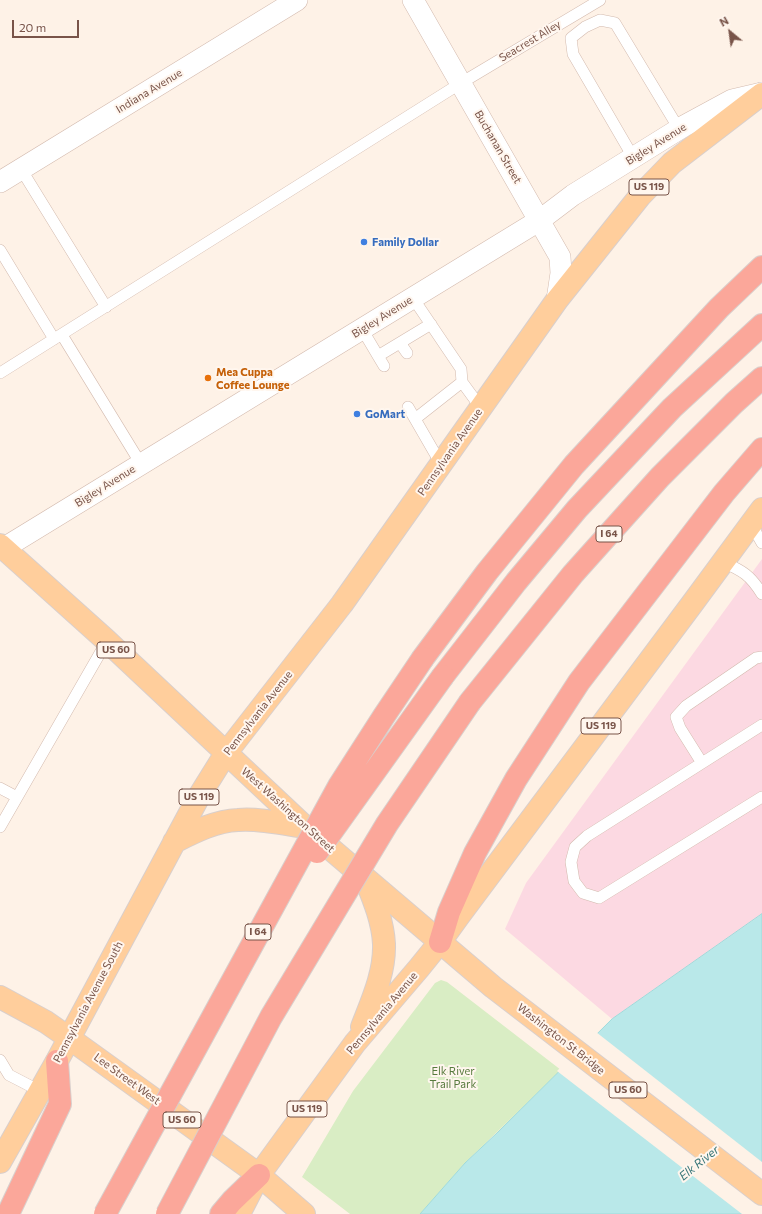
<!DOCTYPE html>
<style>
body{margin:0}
#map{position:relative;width:762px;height:1214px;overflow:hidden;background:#fef2e7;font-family:Commissioner,sans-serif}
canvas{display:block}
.north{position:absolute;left:710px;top:12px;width:40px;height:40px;-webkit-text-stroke:3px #fff6ee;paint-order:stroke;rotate:331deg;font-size:11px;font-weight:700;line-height:16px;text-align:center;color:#795449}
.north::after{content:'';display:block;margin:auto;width:14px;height:18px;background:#795449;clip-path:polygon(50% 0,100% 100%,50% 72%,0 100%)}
.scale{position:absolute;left:12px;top:20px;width:67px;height:18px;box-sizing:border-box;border:2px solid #795449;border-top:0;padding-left:5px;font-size:12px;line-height:14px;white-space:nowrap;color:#795449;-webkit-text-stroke:3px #fff6ee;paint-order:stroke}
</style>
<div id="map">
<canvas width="762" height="1214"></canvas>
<div class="north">N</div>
<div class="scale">20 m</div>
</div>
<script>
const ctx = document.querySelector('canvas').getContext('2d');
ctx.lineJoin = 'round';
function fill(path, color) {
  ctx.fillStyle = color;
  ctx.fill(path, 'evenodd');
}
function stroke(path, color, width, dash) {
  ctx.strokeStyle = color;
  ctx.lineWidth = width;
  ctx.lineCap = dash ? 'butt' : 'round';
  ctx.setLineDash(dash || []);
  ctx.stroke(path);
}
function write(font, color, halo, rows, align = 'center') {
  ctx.font = font + ' Commissioner,sans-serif';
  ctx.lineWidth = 4;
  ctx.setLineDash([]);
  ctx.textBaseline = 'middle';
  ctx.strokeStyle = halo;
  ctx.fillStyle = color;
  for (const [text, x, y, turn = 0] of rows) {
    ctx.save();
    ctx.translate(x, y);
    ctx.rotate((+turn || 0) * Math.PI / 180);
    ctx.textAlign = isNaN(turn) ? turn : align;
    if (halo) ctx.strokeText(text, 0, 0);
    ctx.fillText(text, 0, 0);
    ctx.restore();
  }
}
fill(new Path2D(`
 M 762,559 L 762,914 L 612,1019 L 505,929 L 526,883 Z`), '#fcd9e2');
fill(new Path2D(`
 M 441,980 L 447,982 L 561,1070 L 465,1163 L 420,1214 L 350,1214 L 302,1177 L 353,1091 L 435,983 Z`), '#d9edc4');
const water = new Path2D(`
 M 762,914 L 762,1214 L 420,1214 L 465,1163 L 498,1132 L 612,1019 Z`);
fill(water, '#b9e8e9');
stroke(water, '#9fdadb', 1);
fill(new Path2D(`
 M 596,1032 L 762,1162 L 762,1214 L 742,1214 L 557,1071 Z`), '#fef2e7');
const service = new Path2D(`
 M 633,157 L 573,54 L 571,38 L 585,27 L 600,20 L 615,23 L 679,129
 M 21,169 L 106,307
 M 0,250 L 54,339
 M 413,298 L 461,369 L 462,382 L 415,419 L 441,464
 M 362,329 L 378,356
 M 62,335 L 141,464
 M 400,343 L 407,353
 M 384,366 L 378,356 L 431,324
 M 0,373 L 461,83 L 600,0
 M 462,382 L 481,408
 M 408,407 L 415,419
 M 751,524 L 762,543
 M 723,562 C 743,571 750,575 762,594
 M 762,725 L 587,836 L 575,847 L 571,862 L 574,881 L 583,893 L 599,898 L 762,797
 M 702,763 L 680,728 L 676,717 L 686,706 L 756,658 L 762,657
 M 0,788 L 17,797
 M 0,827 L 107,641
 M 0,1060 L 9,1075 L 40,1091`);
const minor = new Path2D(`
 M 413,0 L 560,257 L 561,273 L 557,300
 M 0,182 L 297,0
 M 4,548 L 540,220 L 573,195 L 684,126 L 732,100 L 762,93`);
const primary = new Path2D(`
 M 0,545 L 107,641 L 305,827 L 493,987 L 762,1194
 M 174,842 C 194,832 215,821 238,820 C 258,818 285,824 305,827
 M 0,997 L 46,1022 L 69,1038 L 259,1175 L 304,1214
 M 362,1027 C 372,1001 385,973 384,944 C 383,922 374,900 366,880
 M 0,1162 L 57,1061 L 198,798 L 226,753 L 342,604 L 557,300 L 640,196 L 672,163 L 762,94
 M 239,1214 L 259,1175 L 355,1043 L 419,968 L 440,942 L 458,917 L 692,604 L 762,509`);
const motorway = new Path2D(`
 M 423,658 L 487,572 L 574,465 L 719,308 L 762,267
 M 443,676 L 516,582 L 577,509 L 672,408 L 762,325
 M 470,702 L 573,574 L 660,477 L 734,403 L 762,378
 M 440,942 L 449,912 L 475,853 L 516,779 L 579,682 L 724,493 L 762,449
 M 8,1214 L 60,1104 L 57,1061
 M 221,1214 L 232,1201 L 259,1175`);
stroke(service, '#d3baae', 12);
stroke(minor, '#d3baae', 22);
stroke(primary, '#d9cfcc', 24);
stroke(motorway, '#d9cfcc', 24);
stroke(service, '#fff', 11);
stroke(minor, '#fff', 21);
stroke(primary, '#ffce9c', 22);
stroke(motorway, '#fba79a', 22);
const motorwayBridge = new Path2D(`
 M 317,852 L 443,676
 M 105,1214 L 339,786 L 384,716 L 423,658
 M 167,1214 L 271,1017 L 387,824 L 470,702`);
stroke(motorwayBridge, '#d9cfcc', 24, []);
stroke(motorwayBridge, '#fba79a', 22);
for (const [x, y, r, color] of [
 [364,242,4,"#3f7fe0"],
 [208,378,4,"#e8710a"],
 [357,414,4,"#3f7fe0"]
]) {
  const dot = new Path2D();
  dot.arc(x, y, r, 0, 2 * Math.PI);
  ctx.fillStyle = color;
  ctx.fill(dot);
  stroke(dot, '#fff6ee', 1.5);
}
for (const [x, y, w] of [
 [649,187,40],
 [609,534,26],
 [116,650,38],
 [601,726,40],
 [199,797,40],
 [258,932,26],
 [628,1090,38],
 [307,1109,40],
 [182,1120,38]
]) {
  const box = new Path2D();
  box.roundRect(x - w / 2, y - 8, w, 16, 3);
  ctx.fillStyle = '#fff6ee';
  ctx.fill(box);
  stroke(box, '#795449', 1);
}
write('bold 10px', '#795449', null, [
 ["US 119",649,187],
 ["I 64",609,534],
 ["US 60",116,650],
 ["US 119",601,726],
 ["US 119",199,797],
 ["I 64",258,932],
 ["US 60",628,1090],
 ["US 119",307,1109],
 ["US 60",182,1120]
]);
write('11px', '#795449', '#fff6ee', [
 ["Seacrest Alley",530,41,-31],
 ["Indiana Avenue",149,91,-31],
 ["Bigley Avenue",656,144,-32],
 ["Buchanan Street",498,147,60],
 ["Bigley Avenue",382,317,-32],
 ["Pennsylvania Avenue",450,452,-55],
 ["Bigley Avenue",105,486,-32],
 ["Pennsylvania Avenue",258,713,-52],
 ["West Washington Street",288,810,42],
 ["Pennsylvania Avenue South",88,1002,-62],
 ["Pennsylvania Avenue",382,1013,-50],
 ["Washington St Bridge",561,1039,38],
 ["Lee Street West",127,1079,36]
]);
write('bold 11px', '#366cbe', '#fff6ee', [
 ["Family Dollar",372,242],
 ["GoMart",365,414]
], 'left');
write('bold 11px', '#c56008', '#fff6ee', [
 ["Mea Cuppa",216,372],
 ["Coffee Lounge",216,385]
], 'left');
write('11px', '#577a3d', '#fff6ee', [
 ["Elk River",453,1071],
 ["Trail Park",453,1084]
]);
write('italic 12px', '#387678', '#fff6ee', [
 ["Elk River",699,1163,-39]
]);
</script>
